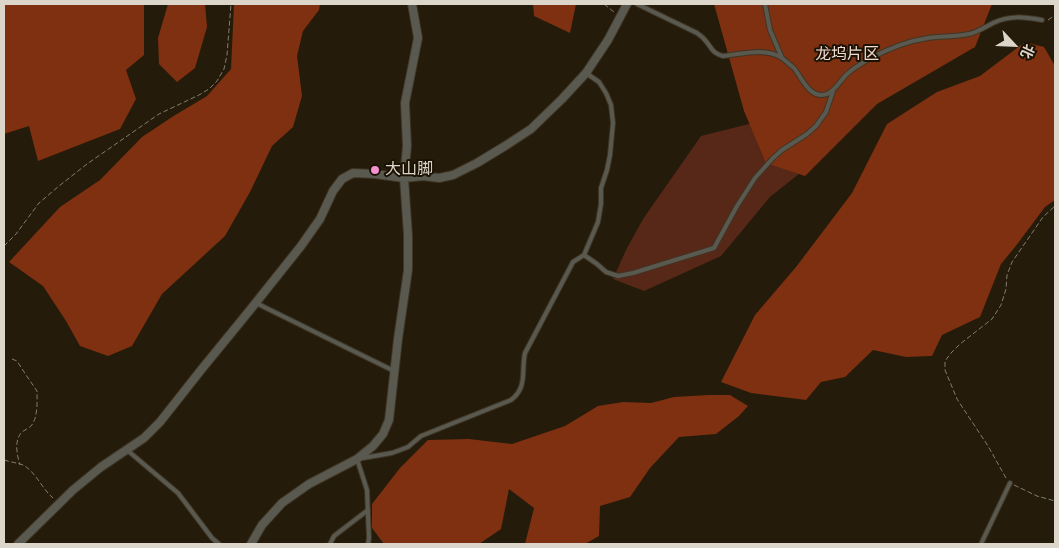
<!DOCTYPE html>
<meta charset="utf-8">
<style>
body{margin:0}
#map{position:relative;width:1059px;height:548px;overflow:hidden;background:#241b0a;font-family:Roboto,"Noto Sans SC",sans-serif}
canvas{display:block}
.frame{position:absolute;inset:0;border:5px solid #dbd5ca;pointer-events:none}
.north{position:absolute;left:989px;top:20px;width:50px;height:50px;-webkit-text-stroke:4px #1b1203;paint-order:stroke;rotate:115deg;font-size:14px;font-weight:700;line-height:20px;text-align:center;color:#dbd5ca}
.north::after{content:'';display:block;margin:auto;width:18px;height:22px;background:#dbd5ca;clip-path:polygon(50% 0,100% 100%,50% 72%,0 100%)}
</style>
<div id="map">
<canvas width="1059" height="548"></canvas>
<div class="frame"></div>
<div class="north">北</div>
</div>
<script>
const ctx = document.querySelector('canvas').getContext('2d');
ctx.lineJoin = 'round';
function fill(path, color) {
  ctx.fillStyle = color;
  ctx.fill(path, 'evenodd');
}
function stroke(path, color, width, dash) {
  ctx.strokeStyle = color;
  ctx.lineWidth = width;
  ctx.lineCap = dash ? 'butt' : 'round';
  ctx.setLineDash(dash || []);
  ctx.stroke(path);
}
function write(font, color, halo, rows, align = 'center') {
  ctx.font = font + ' Roboto,"Noto Sans SC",sans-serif';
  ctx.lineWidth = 4;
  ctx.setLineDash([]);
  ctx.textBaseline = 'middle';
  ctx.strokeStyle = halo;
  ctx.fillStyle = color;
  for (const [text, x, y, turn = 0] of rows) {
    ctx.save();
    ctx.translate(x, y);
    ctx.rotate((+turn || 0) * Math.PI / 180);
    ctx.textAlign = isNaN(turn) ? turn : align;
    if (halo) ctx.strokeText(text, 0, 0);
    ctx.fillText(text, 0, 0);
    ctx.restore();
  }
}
fill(new Path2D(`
 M 789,114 L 805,169 L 770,197 L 721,256 L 644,291 L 613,279 L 626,250 L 643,219 L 701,136 Z`), '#572817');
fill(new Path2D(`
 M 4,4 L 144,4 L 144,55 L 126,70 L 136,99 L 120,129 L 38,161 L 29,126 L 4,134 Z
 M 168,4 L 205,4 L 207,27 L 195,68 L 177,82 L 159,64 L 158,38 Z
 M 234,4 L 320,4 L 319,10 L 303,31 L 297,56 L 302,96 L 293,127 L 272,146 L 250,192 L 225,236 L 162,294 L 132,346 L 108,356 L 80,346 L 66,321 L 43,286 L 9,262 L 60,207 L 100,180 L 142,137 L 172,117 L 207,96 L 231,69 Z
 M 533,4 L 576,4 L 570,33 L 534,16 Z
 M 714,4 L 992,4 L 975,47 L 877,104 L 805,176 L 766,163 L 744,111 Z
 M 1025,42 L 1044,47 L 1055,66 L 1055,200 L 1045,207 L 1015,247 L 1001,264 L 980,317 L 942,335 L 932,356 L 906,357 L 873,350 L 845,377 L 821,382 L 806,400 L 751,393 L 721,382 L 755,315 L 796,267 L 852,193 L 887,124 L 937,92 L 980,76 Z
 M 709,395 L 730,395 L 748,406 L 739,416 L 716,434 L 679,437 L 650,468 L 630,497 L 600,506 L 599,536 L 585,544 L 525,544 L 534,508 L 509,489 L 501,529 L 479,544 L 384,544 L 372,528 L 372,504 L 400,468 L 428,440 L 469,439 L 512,444 L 565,426 L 598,406 L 623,402 L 651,403 L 674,397 Z`), '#7e3011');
const service = new Path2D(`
 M 637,4 L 697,33 C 699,35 702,36 704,39 C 712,47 711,53 723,56 C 741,54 766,47 782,58 C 786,61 790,65 794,68 C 802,78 810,100 827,94 C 835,91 840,81 846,75 C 853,68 862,63 871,58 C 888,49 907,41 928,38 C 941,36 955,37 969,34 C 978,32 985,27 993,23 C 1010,15 1024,17 1042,20
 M 765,4 L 770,30 L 782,58
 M 584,255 L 597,264 L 606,272 L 618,276 L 633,273 L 714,248 L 737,206 L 755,178 L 773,158 L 782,150 L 807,134 L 816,126 L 826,112 L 833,91
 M 256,303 L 394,371
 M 127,450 L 178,493 L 212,538 L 219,544
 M 330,544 L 334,536 L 368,510
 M 368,544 L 369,538 L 367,490 L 357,459 L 392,453 L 408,447 L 421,436 L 511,400 C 528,387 521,371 525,353 L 573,262 L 584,255 L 598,222 L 601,204 L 601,188 L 607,170 L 610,155 L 613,123 L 611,105 L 606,93 L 599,82 L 586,73
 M 981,544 L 1010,483`);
const minor = new Path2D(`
 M 18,544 L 73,490 L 101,467 L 144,438 L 160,422 L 201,370 L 250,310 L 301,246 L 320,219 L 333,191 L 342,179 L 353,173 L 375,174 L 404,178 L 423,176 L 439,178 L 453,175 L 477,163 L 505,146 L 531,129 L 562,99 L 586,73 L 608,40 L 627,4
 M 251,544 L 262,525 L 282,503 L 309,484 L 357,459 L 373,446 L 383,434 L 389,420 L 398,339 L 408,270 L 408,235 L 404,178 L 407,146 L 405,103 L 418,38 L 412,4`);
stroke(service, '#3e3525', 6);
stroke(minor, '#3e3525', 10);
stroke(new Path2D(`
 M 604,4 L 614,12
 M 1048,20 L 1051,18 L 1055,15
 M 4,246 L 16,234 L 39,203 L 59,186 L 87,164 L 159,114 L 199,95 L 209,89 L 217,81 L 224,69 L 227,55 L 231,4
 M 12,359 L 17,361 L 26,375 L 37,391 C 37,401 38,414 33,423 C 31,428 25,429 21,433 C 14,442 17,455 20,465
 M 4,460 C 10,462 18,463 23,465 C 36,472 42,489 53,498
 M 1006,478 L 988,446 L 957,399 L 945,370 L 945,361 L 951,353 L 960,344 L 992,319 L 1001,305 L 1006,289 L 1007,275 L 1012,262 L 1043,217 L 1055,206
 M 1014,485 L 1037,496 L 1055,501`), '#847d6f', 1, [5, 2.5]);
stroke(service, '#5a5950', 4);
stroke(minor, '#5a5950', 8);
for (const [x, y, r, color] of [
 [375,170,5,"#f591d2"]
]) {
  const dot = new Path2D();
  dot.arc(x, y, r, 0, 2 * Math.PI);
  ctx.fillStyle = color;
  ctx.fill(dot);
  stroke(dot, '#1b1203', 2);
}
write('16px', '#f1d9d1', '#1b1203', [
 ["龙坞片区",847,55]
]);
write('16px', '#dbd5ca', '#1b1203', [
 ["大山脚",385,170]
], 'left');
</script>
